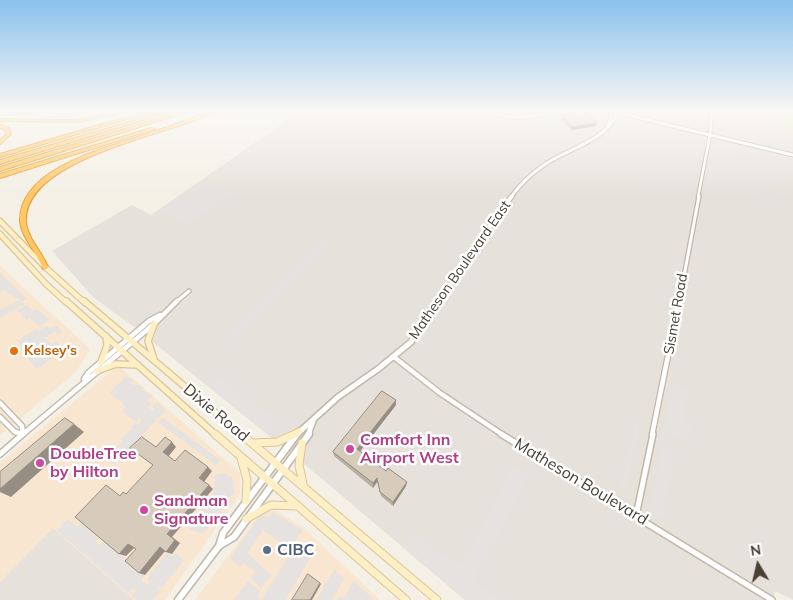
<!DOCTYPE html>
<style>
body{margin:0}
#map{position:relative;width:793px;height:600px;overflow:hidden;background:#f4f0e6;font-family:Mulish,sans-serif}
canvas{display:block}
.north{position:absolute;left:733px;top:540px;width:50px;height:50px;-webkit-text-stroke:4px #fff;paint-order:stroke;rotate:351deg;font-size:14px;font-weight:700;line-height:20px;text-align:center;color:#484035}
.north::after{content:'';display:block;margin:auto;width:18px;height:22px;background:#484035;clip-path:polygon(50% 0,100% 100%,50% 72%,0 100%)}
</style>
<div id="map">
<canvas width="793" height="600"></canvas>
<div class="north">N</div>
</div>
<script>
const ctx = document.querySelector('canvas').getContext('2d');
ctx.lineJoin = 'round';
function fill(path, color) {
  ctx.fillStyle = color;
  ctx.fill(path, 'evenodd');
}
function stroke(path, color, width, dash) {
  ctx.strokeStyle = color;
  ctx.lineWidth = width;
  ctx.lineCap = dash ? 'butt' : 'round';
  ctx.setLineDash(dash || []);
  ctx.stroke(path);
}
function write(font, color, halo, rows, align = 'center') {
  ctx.font = font + ' Mulish,sans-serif';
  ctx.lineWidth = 5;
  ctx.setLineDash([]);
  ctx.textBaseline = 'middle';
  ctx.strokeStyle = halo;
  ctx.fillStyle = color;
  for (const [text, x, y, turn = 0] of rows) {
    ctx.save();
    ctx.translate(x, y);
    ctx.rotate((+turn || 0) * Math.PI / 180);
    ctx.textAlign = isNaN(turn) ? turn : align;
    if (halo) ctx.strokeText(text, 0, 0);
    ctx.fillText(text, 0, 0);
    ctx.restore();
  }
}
fill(new Path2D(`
 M 0,266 L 90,349 L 76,372 L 0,435 Z
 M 118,365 L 240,473 L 240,494 L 165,600 L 134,600 L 53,528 L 0,582 L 0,463 Z
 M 275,510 L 304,528 L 380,600 L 195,600 L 259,515 Z`), '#f8e6d0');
fill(new Path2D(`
 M 299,112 L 740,112 L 760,115 L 793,127 L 793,600 L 775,591 L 774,600 L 465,600 L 315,473 L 133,326 L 93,297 L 52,251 L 132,205 L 151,215 Z
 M 53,528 L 134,600 L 0,600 L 0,582 Z`), '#e7e1db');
fill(new Path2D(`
 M 737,112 L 793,112 L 793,127 L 759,116 Z`), '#d1ebac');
fill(new Path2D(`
 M 554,119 L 558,122 L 556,123 L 570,131 L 567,132 L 571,135 L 575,135 L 571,131 L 585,128 L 590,131 L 576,135 L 578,139 L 565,146 L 560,145 L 533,124 L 534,122 Z
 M 529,122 L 559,147 L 528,161 L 521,157 L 533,153 L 531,151 L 535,147 L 537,147 L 535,146 L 542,138 L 533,133 L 535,132 L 528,127 L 514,124 L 523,125 Z
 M 763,152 L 781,156 L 780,182 L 731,169 L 732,163 L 737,164 L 738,159 L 743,158 L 761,163 Z
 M 692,160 L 697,162 L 690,192 L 614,169 L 615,165 L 683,186 L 687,184 Z
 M 710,162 L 716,164 L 713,182 L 780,200 L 780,202 L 706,181 Z
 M 205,180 L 230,194 L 189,225 L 159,210 Z
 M 324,239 L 333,242 L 237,339 L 227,334 Z
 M 0,273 L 27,299 L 23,301 L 20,300 L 24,304 L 0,318 L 0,310 L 20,300 L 4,290 L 0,292 Z
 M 26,305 L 33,311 L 37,309 L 49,320 L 39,326 L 30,318 L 27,320 L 17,310 Z
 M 56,325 L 62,331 L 59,334 L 55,331 L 45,338 L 51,344 L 56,341 L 64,350 L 37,369 L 25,355 L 28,353 L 17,341 L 36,329 L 38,331 L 47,326 L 51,328 Z
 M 126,376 L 133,380 L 130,383 L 134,385 L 140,385 L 143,388 L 142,390 L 152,396 L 147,401 L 151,404 L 147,407 L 153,411 L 155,409 L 152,406 L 156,402 L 166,410 L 114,464 L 106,459 L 123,441 L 121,439 L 133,428 L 131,427 L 135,423 L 139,425 L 141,420 L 140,418 L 136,422 L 122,411 L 126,406 L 109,393 Z
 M 222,377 L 243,394 L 241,396 L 247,401 L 251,398 L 275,418 L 272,421 L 278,425 L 269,435 L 211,387 Z
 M 673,384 L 688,390 L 683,421 L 692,425 L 689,443 L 664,431 Z
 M 163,418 L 220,460 L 216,465 L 158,422 Z
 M 636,422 L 640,424 L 625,491 L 619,489 Z
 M 663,444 L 675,449 L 663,520 L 650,512 Z
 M 513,464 L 529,475 L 474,580 L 499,600 L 467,600 L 402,547 L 412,531 L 458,566 L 468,553 L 509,477 L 507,475 Z
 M 226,473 L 227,477 L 232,476 L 234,494 L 226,499 L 229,501 L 204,533 L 191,530 L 188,526 L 213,495 L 215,475 Z
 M 273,512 L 302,530 L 290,549 L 263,530 L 247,553 L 271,575 L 261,588 L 251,578 L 255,571 L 243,563 L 240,567 L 230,558 L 260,516 L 269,517 Z
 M 68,519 L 77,527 L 82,522 L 100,537 L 96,541 L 100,545 L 105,541 L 144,576 L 141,581 L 146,584 L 150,583 L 147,579 L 167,553 L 172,556 L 175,553 L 184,560 L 162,588 L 157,587 L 160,591 L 153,600 L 136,600 L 132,596 L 137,591 L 133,588 L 128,593 L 57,530 Z
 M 294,548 L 313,553 L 285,600 L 234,600 L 248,581 L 260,591 L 257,597 L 261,600 Z
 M 334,570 L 344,578 L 332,600 L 316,600 Z
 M 354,581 L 373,599 L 373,600 L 338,600 L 340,596 L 344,598 Z`), '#e5e2df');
const minorFar3 = new Path2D(`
 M 478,112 L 518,118 L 564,112
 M 0,113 L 65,115 L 100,112
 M 698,197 L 710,135 L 712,112`);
const minorFar2 = new Path2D(`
 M 175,303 L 189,291
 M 679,303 L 699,196`);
const minorFar1 = new Path2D(`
 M 394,357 L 440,393 L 503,435
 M 84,379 L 88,373 L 149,321 L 160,315
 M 0,403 L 22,426 L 23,434
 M 0,417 L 15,432 L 23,434
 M 22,435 L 154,324 L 177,301
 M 652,435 L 679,301`);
const minor = new Path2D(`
 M 501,434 L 772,600
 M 0,454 L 23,434
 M 636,516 L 653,434`);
const tertiaryFar3 = new Path2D(`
 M 615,112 L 793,155
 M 608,125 L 613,112
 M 511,197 C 520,184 531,174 544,165 C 572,146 601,144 619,112`);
const tertiaryFar2 = new Path2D(`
 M 439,303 L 479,241 L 512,196`);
const tertiaryFar1 = new Path2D(`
 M 296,435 L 338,397 L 378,369 L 411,342 L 440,301
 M 308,435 L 313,421`);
const tertiary = new Path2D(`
 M 219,546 L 234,537 L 309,434
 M 178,600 L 219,546 L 223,533 L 297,434`);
const secondaryFar2 = new Path2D(`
 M 0,221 L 45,267 L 85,303
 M 0,234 L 46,284 L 67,303`);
const secondaryFar1 = new Path2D(`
 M 66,301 L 216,435
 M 84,301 L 242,435
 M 154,324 L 148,341 L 154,359
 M 101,362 L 107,346 L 106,336
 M 97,371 L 116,364 L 138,365
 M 293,435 L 299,431`);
const secondary = new Path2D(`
 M 215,434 L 406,600
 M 241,434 L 437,600
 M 253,443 L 277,442 L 295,434
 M 302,443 L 299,465 L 303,484
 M 241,458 L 247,480 L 246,501
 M 246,519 L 271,505 L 298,506`);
const motorway = new Path2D(`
 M 120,112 L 130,112 L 78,122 L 0,121 L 0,119 L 78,120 Z
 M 144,112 L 151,112 L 0,157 L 0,154 Z
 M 163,112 L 170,112 L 0,164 L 0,160 Z
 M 180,112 L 187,112 L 0,171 L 0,167 Z
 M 208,112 L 215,112 C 171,135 21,158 26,223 C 28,239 42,252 48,267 L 47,269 L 43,269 C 41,264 39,259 36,255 C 30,244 21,234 20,221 C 19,169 105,148 144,135 C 165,128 187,120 208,112 Z
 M 0,125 L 8,127 L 11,134 L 0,144 L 0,140 L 7,134 L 4,129 L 0,128 Z
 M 151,128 L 155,129 L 0,178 L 0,174 Z`);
stroke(minorFar3, '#c1b7a8', 4.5);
stroke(minorFar2, '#c1b7a8', 5.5);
stroke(minorFar1, '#c1b7a8', 7);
stroke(minor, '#c1b7a8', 8);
stroke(tertiaryFar3, '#c1b7a8', 5);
stroke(tertiaryFar2, '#c1b7a8', 6);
stroke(tertiaryFar1, '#c1b7a8', 8);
stroke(tertiary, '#c1b7a8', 9);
stroke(secondaryFar2, '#dbc595', 7);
stroke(secondaryFar1, '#dbc595', 8);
stroke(secondary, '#dbc595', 9);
stroke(motorway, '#e89d2d', 2);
stroke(minorFar3, '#fff', 2.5);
stroke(minorFar2, '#fff', 3);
stroke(minorFar1, '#fff', 4.5);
stroke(minor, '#fff', 5);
stroke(tertiaryFar3, '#fff', 3);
stroke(tertiaryFar2, '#fff', 4);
stroke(tertiaryFar1, '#fff', 5);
stroke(tertiary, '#fff', 6);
stroke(secondaryFar2, '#ffefc6', 4.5);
stroke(secondaryFar1, '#ffefc6', 5.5);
stroke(secondary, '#ffefc6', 7);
fill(motorway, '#ffc767');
fill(new Path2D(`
 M 562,116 L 597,123 L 596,126 L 572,130 L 561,119 Z
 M 396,405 L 360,451 L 386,471 L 407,482 L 406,486 L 393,506 L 381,496 L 377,482 L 373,488 L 334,456 L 333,452 Z`), '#b9afa1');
fill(new Path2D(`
 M 597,123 L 596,126 L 572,130 L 573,127 Z
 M 396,400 L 396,405 L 358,454 L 357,449 Z
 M 74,424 L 84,432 L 11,497 L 0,492 L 0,489 Z
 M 172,442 L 176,447 L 168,457 L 163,452 Z
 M 208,467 L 212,471 L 204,482 L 199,478 Z
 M 377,478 L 377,482 L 373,488 L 373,483 Z
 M 407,482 L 406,486 L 393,506 L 393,502 Z
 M 209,485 L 213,489 L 172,537 L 180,543 L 172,554 L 166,552 L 167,534 Z
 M 128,544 L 135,547 L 126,556 L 119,554 Z
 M 160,547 L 166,550 L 145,575 L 139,573 Z
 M 320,583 L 321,584 L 312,600 L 310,600 Z`), '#968e83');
const building = new Path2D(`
 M 585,112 L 597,123 L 573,127 L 562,116 Z
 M 382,391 L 396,400 L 357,449 L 386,471 L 388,468 L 407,482 L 393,502 L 380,492 L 377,478 L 373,483 L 333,452 Z
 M 65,418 L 74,424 L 0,489 L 0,472 Z
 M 142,437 L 156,447 L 165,437 L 172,442 L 163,452 L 175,461 L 185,450 L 208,467 L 199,478 L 209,485 L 167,534 L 175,540 L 166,552 L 160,547 L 139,573 L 125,561 L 136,549 L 128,544 L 119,554 L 75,517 L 106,485 L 120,496 L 123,492 L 126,494 L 153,465 L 130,448 Z
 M 308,574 L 320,583 L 310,600 L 292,600 Z`);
fill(building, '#d7cbbb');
stroke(building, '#968e83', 1);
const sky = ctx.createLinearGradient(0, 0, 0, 196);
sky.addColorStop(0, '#8ac1ed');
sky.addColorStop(0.57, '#faf8f4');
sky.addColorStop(1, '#faf8f400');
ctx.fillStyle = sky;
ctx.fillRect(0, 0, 793, 196);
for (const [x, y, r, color] of [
 [14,351,5,"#e8710a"],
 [350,449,5,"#d1479c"],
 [40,463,5,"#d1479c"],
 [144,510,5,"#d1479c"],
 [267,550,5,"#5c6f8a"]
]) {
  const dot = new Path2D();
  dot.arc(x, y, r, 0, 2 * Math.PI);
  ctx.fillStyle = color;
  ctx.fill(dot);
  stroke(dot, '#fff', 2);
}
write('14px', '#484035', '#fff', [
 ["Matheson Boulevard East",460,270,-55],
 ["Sismet Road",676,314,-80]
]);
write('bold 14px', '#c56008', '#fff', [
 ["Kelsey's",24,351]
], 'left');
write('16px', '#484035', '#fff', [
 ["Dixie Road",216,413,40],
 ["Matheson Boulevard",581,482,31]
]);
write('bold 16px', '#b23c85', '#fff', [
 ["Comfort Inn",360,440],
 ["Airport West",360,458],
 ["DoubleTree",50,454],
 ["by Hilton",50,472],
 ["Sandman",154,501],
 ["Signature",154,519]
], 'left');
write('bold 16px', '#4e5e75', '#fff', [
 ["CIBC",277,550]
], 'left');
</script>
